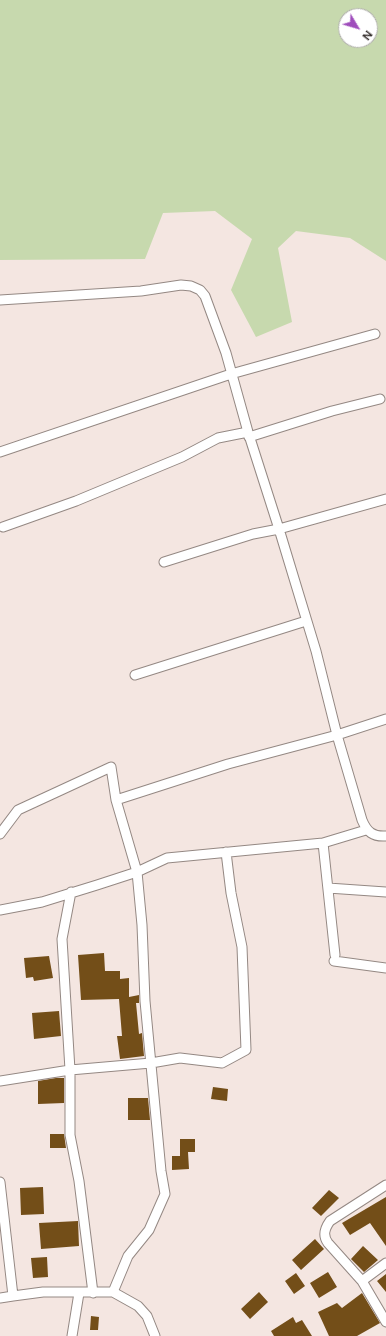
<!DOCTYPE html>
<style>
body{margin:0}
#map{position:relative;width:386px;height:1336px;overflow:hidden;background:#f4e6e1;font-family:Figtree,sans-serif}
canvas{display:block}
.north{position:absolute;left:338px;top:8px;width:40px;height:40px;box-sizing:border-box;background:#fff;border:1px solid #afadac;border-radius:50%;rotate:128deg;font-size:11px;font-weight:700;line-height:16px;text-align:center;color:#37312f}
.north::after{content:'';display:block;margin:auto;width:14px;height:18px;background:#9f4dbc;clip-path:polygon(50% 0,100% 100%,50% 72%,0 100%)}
</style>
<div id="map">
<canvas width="386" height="1336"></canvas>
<div class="north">N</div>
</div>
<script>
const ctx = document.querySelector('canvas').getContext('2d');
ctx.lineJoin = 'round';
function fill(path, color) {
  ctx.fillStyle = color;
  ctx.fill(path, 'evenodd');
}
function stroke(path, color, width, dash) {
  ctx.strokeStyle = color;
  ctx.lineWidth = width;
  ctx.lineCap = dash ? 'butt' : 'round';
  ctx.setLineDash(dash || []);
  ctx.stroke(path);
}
fill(new Path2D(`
 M 0,0 L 386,0 L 386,261 L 350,238 L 296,231 L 278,248 L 292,322 L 256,337 L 231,290 L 252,239 L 215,211 L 163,213 L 145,259 L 0,260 ZM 346,16 L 370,16 L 370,40 L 346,40 Z`), '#c7d9ae');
fill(new Path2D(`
 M 104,953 L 105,971 L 120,971 L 120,979 L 129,978 L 129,997 L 139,995 L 139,1003 L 136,1003 L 139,1034 L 142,1033 L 144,1056 L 120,1059 L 117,1036 L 122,1036 L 119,999 L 81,1000 L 78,955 Z
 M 49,956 L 53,978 L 34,981 L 33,977 L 26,978 L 24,958 Z
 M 59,1011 L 61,1036 L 34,1039 L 32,1013 Z
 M 56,1078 L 64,1078 L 64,1103 L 38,1104 L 38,1081 Z
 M 213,1087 L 228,1089 L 227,1101 L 211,1099 Z
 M 128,1098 L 148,1098 L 150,1120 L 128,1120 Z
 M 50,1134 L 64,1134 L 66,1148 L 50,1148 Z
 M 180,1139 L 195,1139 L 195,1152 L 188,1152 L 189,1169 L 172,1170 L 172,1156 L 180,1156 Z
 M 43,1187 L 44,1214 L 21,1215 L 20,1188 Z
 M 329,1190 L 339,1198 L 321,1216 L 312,1208 Z
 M 386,1197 L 386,1246 L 370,1223 L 350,1235 L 342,1223 Z
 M 78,1221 L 79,1246 L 41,1249 L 39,1223 Z
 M 315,1239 L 324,1249 L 301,1270 L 292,1260 Z
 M 363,1246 L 378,1260 L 364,1272 L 351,1259 Z
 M 47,1257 L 48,1277 L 33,1278 L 31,1258 Z
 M 328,1272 L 337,1287 L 319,1298 L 310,1283 Z
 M 296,1273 L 305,1286 L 294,1294 L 285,1281 Z
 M 386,1274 L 386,1292 L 377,1281 Z
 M 259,1292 L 268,1302 L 250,1319 L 241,1309 Z
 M 362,1293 L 380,1323 L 357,1336 L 329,1336 L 318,1312 L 337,1303 L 342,1308 Z
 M 91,1316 L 99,1317 L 98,1330 L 90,1330 Z
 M 293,1317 L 296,1323 L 302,1320 L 312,1336 L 274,1336 L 271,1331 Z`), '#734e18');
const street = new Path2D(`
 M 0,300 L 141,291 L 181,285 L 191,286 L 200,290 L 205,296 L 226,353 L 248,432 L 279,529 L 316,651 L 337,735 L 362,820 C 367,832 373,837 386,836
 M 249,437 L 332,411 L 380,399
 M 0,452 L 231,374 L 375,334
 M 3,527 L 76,501 L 182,457 L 218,438 L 248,432
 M 164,562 L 253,534 L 279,529 L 386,499
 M 135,675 L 306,621
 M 116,800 L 228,764 L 337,735 L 386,719
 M 0,834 L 18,810 L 111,767 L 116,800 L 137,872 L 142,925 L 145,1001 L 161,1171 L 165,1194 L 149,1230 L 128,1256 L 113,1292
 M 323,843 L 335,955
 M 328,888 L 386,892
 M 71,892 L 62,939 L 70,1070 L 70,1135 L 79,1181 L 93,1293
 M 0,910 L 42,902 L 97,885 L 137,872 L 167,858 L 323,843 L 366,830
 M 334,961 L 386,968
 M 0,1081 L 70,1070 L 151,1063 L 180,1058 L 222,1063 L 246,1050 L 242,947 L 231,893 L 226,852
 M 0,1182 L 13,1296 L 43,1292 L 113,1292 L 138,1306 L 147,1316 L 155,1336
 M 386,1185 L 330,1221 C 325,1228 322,1235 328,1243 L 362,1281 L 386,1322
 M 362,1281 L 386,1263
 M 0,1298 L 13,1296
 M 72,1336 L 79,1293`);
stroke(street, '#948883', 11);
stroke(street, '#fff', 9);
</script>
